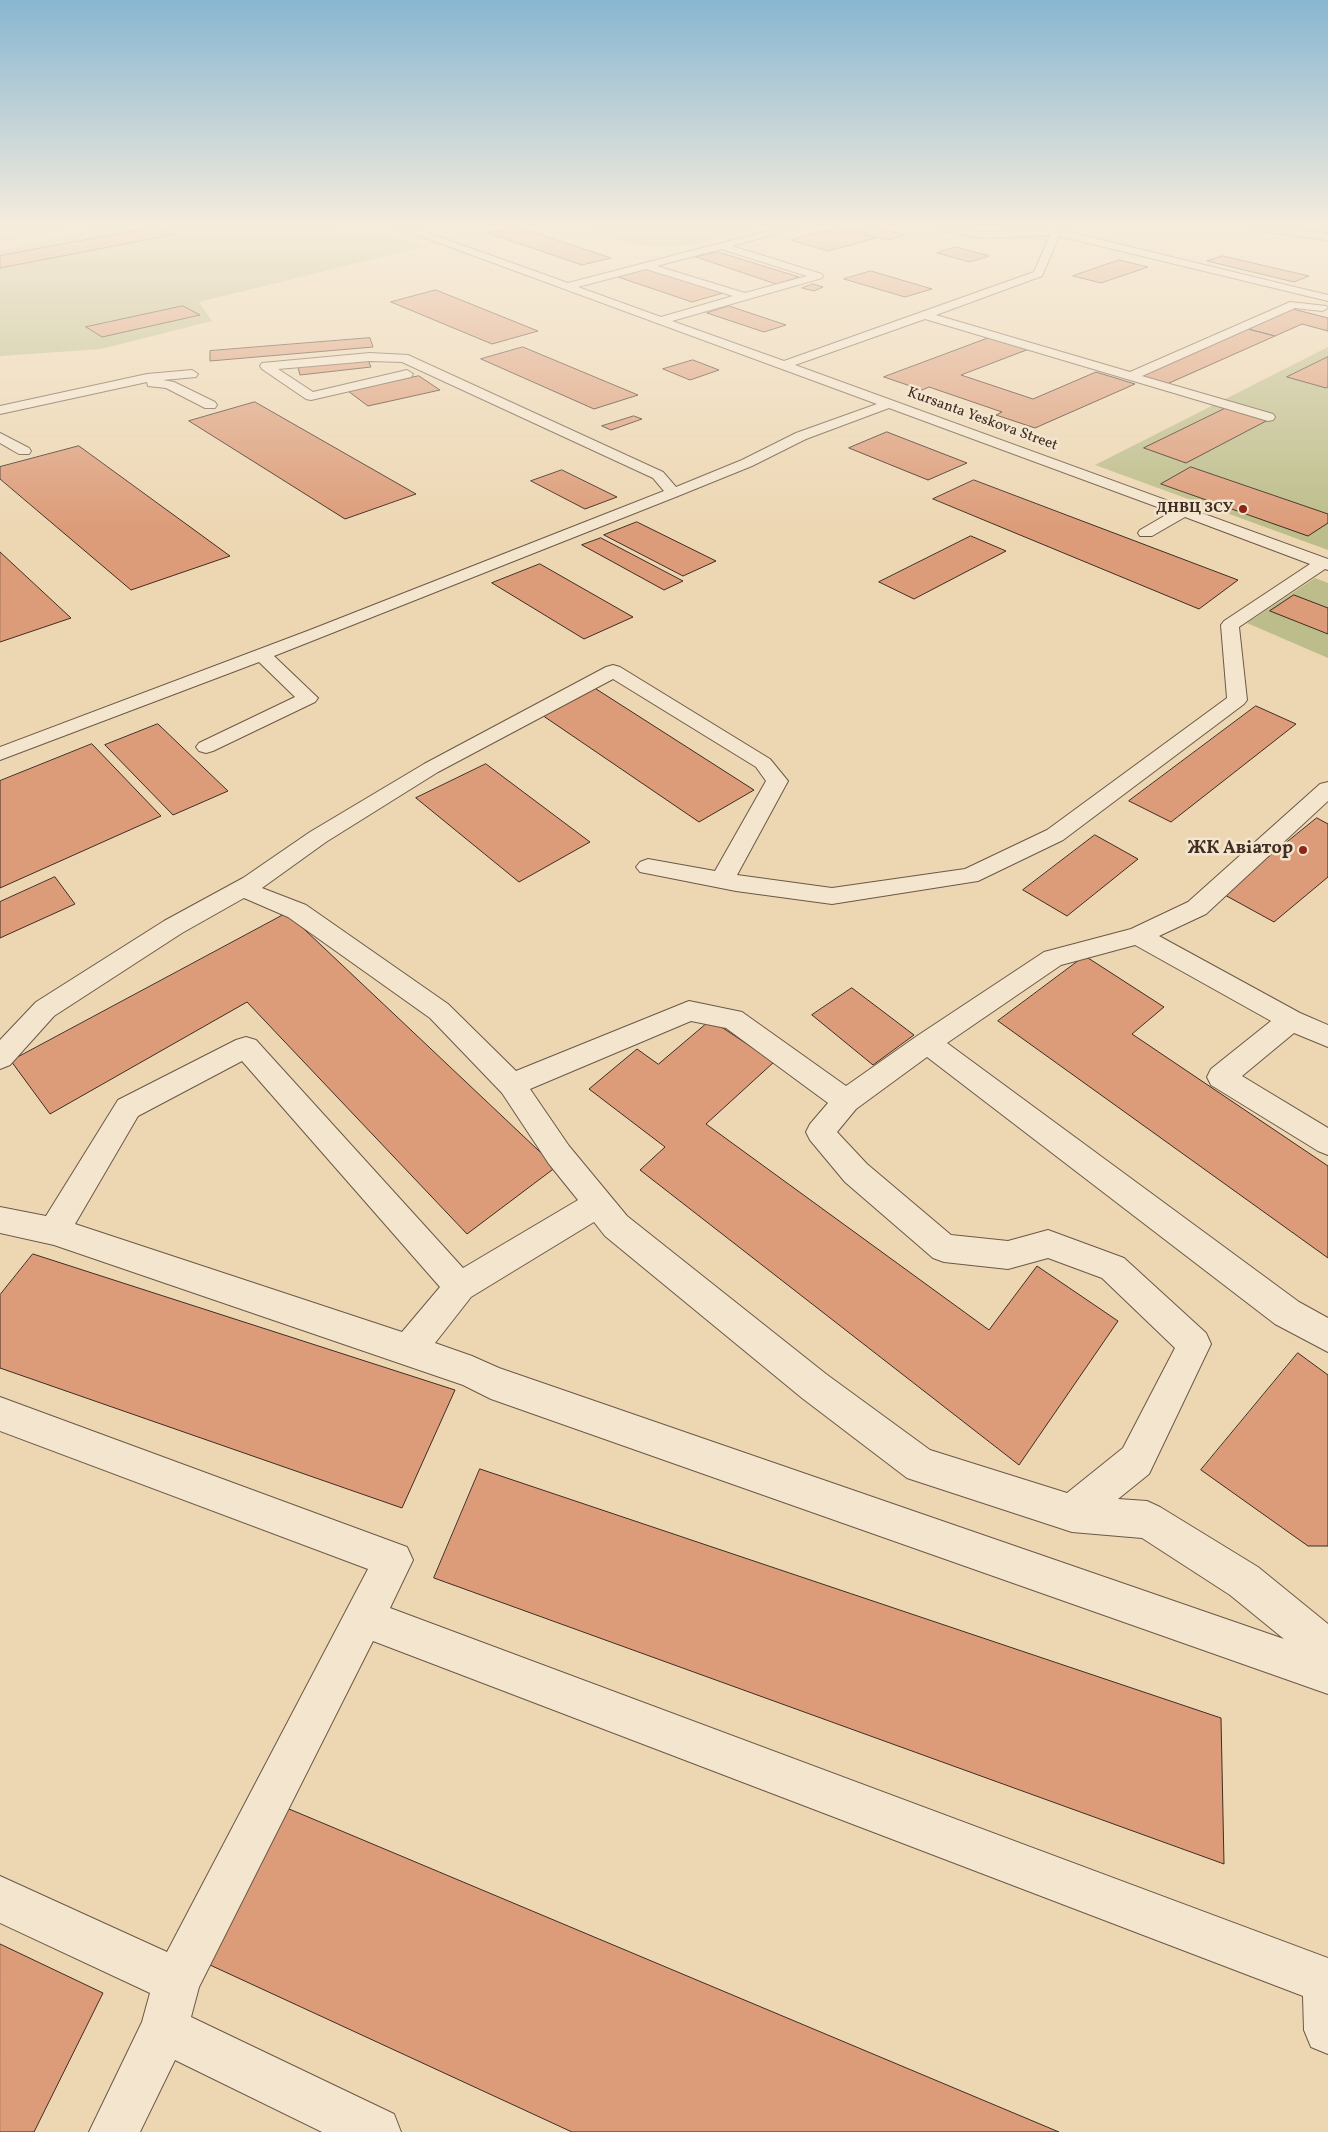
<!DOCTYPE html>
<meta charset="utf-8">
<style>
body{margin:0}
canvas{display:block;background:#edd7b3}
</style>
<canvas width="1328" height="2132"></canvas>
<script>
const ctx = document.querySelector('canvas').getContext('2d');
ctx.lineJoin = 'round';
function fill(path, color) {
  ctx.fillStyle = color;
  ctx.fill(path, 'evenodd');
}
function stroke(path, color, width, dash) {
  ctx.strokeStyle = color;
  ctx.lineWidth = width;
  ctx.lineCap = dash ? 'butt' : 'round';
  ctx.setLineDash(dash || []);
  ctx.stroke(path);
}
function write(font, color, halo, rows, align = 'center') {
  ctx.font = font + ' Vollkorn,serif';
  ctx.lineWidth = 5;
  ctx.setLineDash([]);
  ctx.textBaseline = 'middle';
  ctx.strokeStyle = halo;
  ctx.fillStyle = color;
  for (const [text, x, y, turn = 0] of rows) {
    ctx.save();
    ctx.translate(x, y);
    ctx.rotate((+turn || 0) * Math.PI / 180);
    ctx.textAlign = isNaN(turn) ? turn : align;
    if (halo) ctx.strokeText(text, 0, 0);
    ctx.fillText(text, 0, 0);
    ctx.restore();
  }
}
fill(new Path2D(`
 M 0,228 L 63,228 L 0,243 Z
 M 95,228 L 310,228 L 399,237 L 423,247 L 199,302 L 212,321 L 101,349 L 0,356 L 0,251 Z
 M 590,228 L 754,228 C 735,233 715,240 695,244 C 668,249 610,247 590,228 Z
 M 1328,347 L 1328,550 L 1095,465 Z
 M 1315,578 L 1328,583 L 1328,658 L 1247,623 Z`), '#bcbd8a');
const building = new Path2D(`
 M 149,228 L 163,228 L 176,234 L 0,268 L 0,256 Z
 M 511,228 L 521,228 L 611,258 L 582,265 L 488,233 Z
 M 836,228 L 876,238 L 828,251 L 791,240 Z
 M 844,228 L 877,228 L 904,235 L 888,240 Z
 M 1302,228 L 1328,228 L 1328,234 L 1300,231 Z
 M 956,247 L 989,256 L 970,262 L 937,253 Z
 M 718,252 L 799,277 L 776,284 L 696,257 Z
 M 1223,256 L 1309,276 L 1294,282 L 1207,261 Z
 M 1119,260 L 1148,267 L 1101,283 L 1073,276 Z
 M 648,269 L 723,293 L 692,302 L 618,277 Z
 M 871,271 L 932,289 L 905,297 L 844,279 Z
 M 813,284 L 823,287 L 814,291 L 802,288 Z
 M 436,290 L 538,331 L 492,344 L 391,302 Z
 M 183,306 L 200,315 L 102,337 L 86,327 Z
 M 729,306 L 786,325 L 764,332 L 707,313 Z
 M 1293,309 L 1328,318 L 1328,331 L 1302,324 L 1275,336 L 1248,329 Z
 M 1248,329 L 1275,336 L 1167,384 L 1139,375 Z
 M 991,337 L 1029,349 L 961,375 L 1033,399 L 1096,372 L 1135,384 L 1035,428 L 996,415 L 1002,412 L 929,387 L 922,390 L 884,377 Z
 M 370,338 L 373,347 L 210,361 L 210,351 Z
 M 523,347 L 638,395 L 594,409 L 481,359 Z
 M 1328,357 L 1328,387 L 1326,388 L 1287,377 Z
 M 368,360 L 371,367 L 300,375 L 298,367 Z
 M 693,360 L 719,370 L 690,380 L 663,369 Z
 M 419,376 L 440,390 L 368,406 L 348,391 Z
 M 255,402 L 416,494 L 345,519 L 189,421 Z
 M 1226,408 L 1268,420 L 1186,463 L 1144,448 Z
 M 634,416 L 642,419 L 611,430 L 602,426 Z
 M 887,432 L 967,463 L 928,480 L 849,448 Z
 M 79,446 L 230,556 L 131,590 L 0,479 L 0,467 Z
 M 1191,467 L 1328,514 L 1328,523 L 1308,536 L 1161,484 Z
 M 562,470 L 617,497 L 585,509 L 531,481 Z
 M 974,480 L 1238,580 L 1199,609 L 933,499 Z
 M 637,522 L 716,561 L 683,576 L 604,535 Z
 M 971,536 L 1006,551 L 914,599 L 879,582 Z
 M 601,538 L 683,581 L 664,590 L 582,545 Z
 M 0,552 L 71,618 L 0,642 Z
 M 540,564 L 633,617 L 584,639 L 492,583 Z
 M 1294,595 L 1328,608 L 1328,634 L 1270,611 Z
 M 593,687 L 754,790 L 699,822 L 539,713 Z
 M 1256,706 L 1296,724 L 1171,822 L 1129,801 Z
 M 158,724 L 228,791 L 173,815 L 105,745 Z
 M 92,744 L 161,816 L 0,888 L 0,781 Z
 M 486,764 L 590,842 L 519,882 L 416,798 Z
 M 1317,818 L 1328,824 L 1328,877 L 1274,922 L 1223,894 Z
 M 1095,835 L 1138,859 L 1067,916 L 1023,890 Z
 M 55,877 L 75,904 L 0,938 L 0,902 Z
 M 287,913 L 556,1167 L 467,1234 L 247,1002 L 50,1114 L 11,1061 Z
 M 1085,956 L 1164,1007 L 1132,1034 L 1328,1166 L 1328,1258 L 998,1021 Z
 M 852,988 L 914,1035 L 873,1065 L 812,1015 Z
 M 711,1020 L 774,1062 L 706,1124 L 989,1330 L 1037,1266 L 1118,1321 L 1019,1465 L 640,1170 L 665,1147 L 589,1089 L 637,1049 L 658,1064 Z
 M 33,1254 L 455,1390 L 402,1508 L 0,1368 L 0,1295 Z
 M 1298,1353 L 1328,1375 L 1328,1546 L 1308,1546 L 1201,1470 Z
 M 480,1469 L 1221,1718 L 1224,1864 L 434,1578 Z
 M 282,1806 L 1059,2132 L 572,2132 L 210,1965 Z
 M 0,1944 L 103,1993 L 34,2132 L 0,2132 Z`);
fill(building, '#dc9c79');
stroke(building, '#412d22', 1);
const minor = new Path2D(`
 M 392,228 L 420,230 L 568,283 L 779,228 L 796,228 L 732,246 L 822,274 L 823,276 L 822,278 L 672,321 L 784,361 L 1034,272 L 1050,235 L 982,238 L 944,231 L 939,228 L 960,228 L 982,232 L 1069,228 L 1065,231 L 1328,295 L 1328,301 L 1059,236 L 1042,276 L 936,315 L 1130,372 L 1290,302 L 1326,306 L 1328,308 L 1322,311 L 1295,308 L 1142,376 L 1273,414 L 1275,417 L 1273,420 L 1268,421 L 925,319 L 795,365 L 1328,559 L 1328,570 L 1325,569 L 1239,627 L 1247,700 L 1244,704 L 1063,840 L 978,881 L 832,904 L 736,891 L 640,872 L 636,867 L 640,862 L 648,859 L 715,871 L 766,781 L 756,767 L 613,679 L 438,772 L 326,842 L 262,888 L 306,905 L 448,1004 L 516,1071 L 689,1001 L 742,1012 L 846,1086 L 917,1036 L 1044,952 L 1131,929 L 1188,902 L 1320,784 L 1328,782 L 1328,801 L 1206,914 L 1159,936 L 1300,1013 L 1328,1025 L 1328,1047 L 1294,1033 L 1242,1076 L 1328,1128 L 1328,1155 L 1318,1151 L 1211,1085 L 1207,1077 L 1211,1069 L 1271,1021 L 1135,945 L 1061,965 L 947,1043 L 1299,1302 L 1328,1318 L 1328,1352 L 1275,1324 L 927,1057 L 856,1109 L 837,1132 L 867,1164 L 951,1235 L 1008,1241 L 1048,1230 L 1124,1258 L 1206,1333 L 1211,1344 L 1149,1474 L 1118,1499 L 1147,1501 L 1160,1507 L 1258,1567 L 1328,1624 L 1328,1694 L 491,1399 L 463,1385 L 54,1245 L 0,1233 L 0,1207 L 46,1216 L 118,1100 L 236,1040 L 246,1037 L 256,1040 L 463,1268 L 578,1200 L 549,1164 L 502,1093 L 430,1018 L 288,917 L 244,898 L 182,933 L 54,1016 L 10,1065 L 0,1069 L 0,1040 L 36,1002 L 164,921 L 243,878 L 310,832 L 424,764 L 606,667 L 613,665 L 620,667 L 770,759 L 788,781 L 737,875 L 832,888 L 965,869 L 1047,830 L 1227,698 L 1221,625 L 1224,621 L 1310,564 L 1185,517 L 1152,536 L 1140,536 L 1138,533 L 1140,530 L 1171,512 L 889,408 L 806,439 L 752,466 L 678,496 L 274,656 L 318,698 L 315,702 L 213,751 L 206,753 L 199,751 L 196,747 L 199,743 L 295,697 L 259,662 L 0,760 L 0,747 L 310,630 L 664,491 L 653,478 L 402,362 L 370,361 L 278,369 L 313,392 L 407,370 L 413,374 L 411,377 L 311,400 L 306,399 L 262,369 L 260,366 L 262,363 L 370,353 L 408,355 L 663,472 L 676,487 L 742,460 L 796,433 L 877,404 L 415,234 ZM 721,249 L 807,276 L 745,293 L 657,266 ZM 646,269 L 733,296 L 661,317 L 578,287 ZM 691,1021 L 726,1028 L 828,1103 L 810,1124 L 806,1132 L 810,1140 L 845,1182 L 933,1258 L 944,1262 L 1008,1269 L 1048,1258 L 1102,1278 L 1175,1348 L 1123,1448 L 1067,1493 L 930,1450 L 826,1374 L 627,1216 L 569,1146 L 530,1089 ZM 242,1061 L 440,1287 L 402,1332 L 75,1224 L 138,1116 ZM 594,1222 L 605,1236 L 802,1398 L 907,1478 L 1072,1532 L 1142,1538 L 1230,1595 L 1284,1639 L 499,1368 L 472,1356 L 435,1343 L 471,1297 Z
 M 1254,228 L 1282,228 L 1328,234 L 1328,240 L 1259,231 Z
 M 192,370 L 198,374 L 196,377 L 163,380 L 174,382 L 215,402 L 217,405 L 215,408 L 205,408 L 166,388 L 148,386 L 147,382 L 0,414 L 0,406 L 147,374 Z
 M 0,433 L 29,448 L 31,451 L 29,454 L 19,454 L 0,443 Z
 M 0,1397 L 407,1547 L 413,1560 L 390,1608 L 1328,1958 L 1328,2054 L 1311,2047 L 1304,2030 L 1303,1996 L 373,1641 L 199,1987 L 191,2017 L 394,2114 L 401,2132 L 322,2132 L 175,2060 L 140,2132 L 89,2132 L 142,2022 L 150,1993 L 0,1923 L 0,1876 L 167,1952 L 368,1569 L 0,1431 Z`);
stroke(minor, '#6c5846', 2);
fill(minor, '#f3e5ce');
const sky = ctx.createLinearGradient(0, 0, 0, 527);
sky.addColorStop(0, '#88b6d1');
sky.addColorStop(0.43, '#f7eddd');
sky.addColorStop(1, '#f7eddd00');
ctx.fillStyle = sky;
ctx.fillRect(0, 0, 1328, 527);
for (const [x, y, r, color] of [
 [1243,509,5,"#8f2418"],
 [1303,850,5,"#8f2418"]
]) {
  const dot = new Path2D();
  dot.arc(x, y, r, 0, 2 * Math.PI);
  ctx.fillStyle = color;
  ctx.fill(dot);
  stroke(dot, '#f3e5ce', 2);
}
write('15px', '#412d22', '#f3e5ce', [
 ["Kursanta Yeskova Street",982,420,20]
]);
write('bold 15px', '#412d22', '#f3e5ce', [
 ["ДНВЦ ЗСУ",1233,509]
], 'right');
write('bold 18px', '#412d22', '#f3e5ce', [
 ["ЖК Авіатор",1293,850]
], 'right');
</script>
